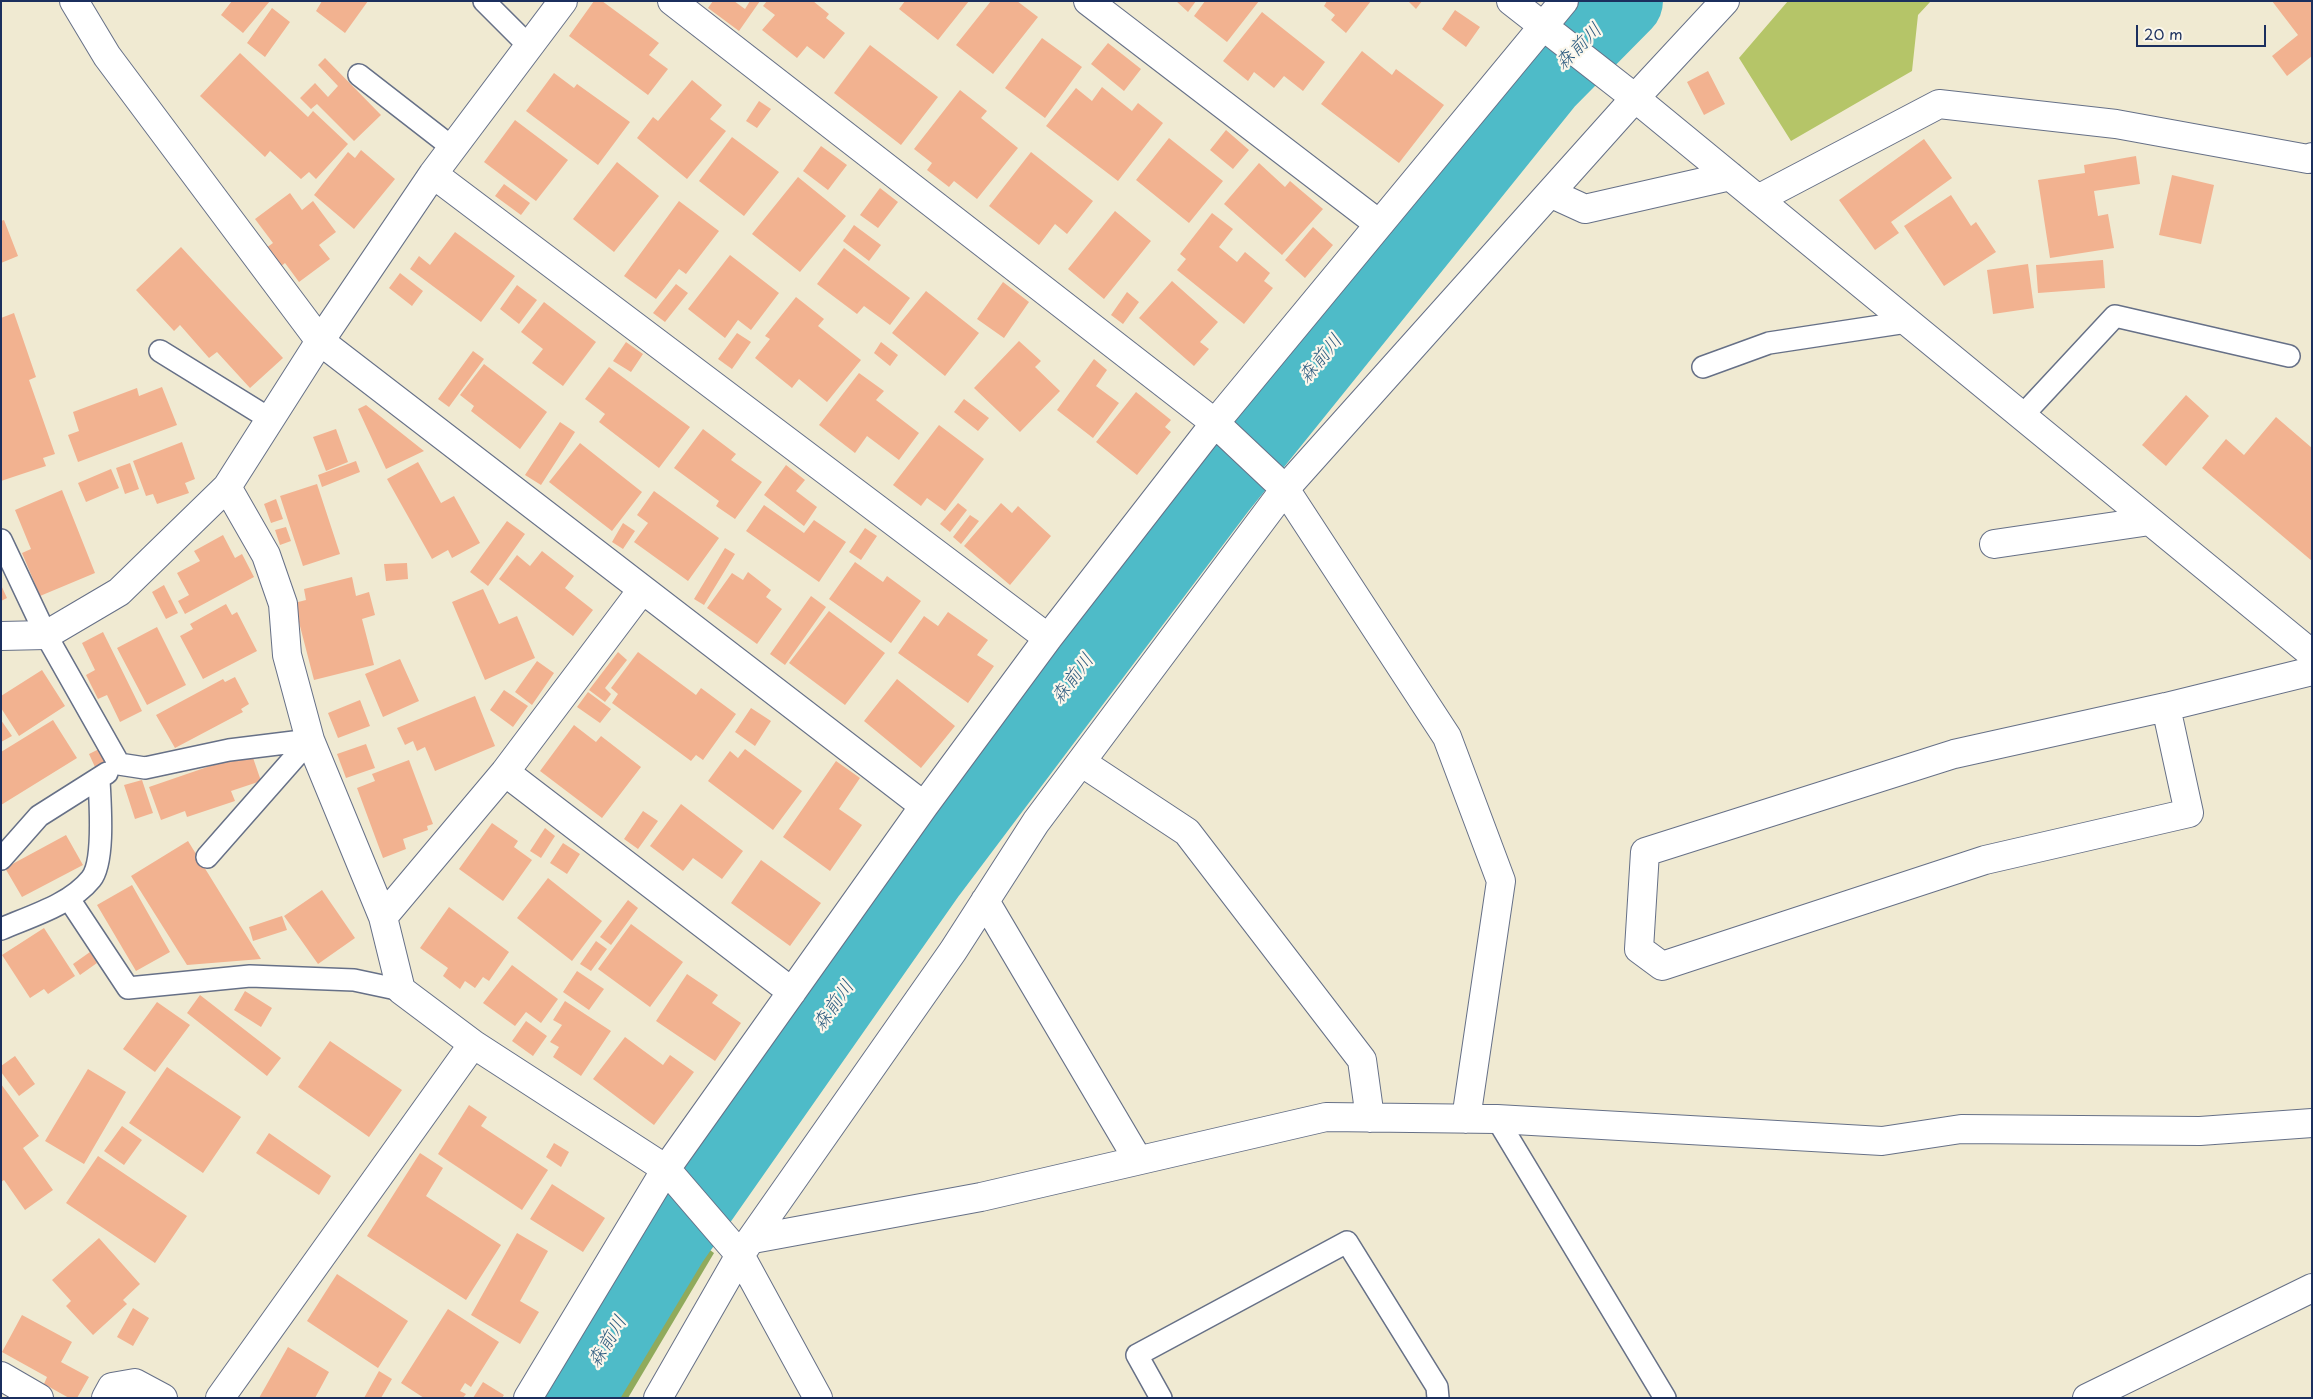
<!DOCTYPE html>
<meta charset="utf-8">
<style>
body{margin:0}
#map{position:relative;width:2313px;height:1399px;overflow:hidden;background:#f0ead2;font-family:"Playpen Sans",sans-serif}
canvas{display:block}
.frame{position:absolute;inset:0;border:2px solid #1b2f5e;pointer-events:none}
.scale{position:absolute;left:2136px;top:25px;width:130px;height:22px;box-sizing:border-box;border:2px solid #1b2f5e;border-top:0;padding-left:6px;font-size:15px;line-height:18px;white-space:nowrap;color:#1b2f5e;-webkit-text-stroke:4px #fbf7ec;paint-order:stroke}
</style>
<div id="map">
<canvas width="2313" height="1399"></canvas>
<div class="frame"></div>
<div class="scale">20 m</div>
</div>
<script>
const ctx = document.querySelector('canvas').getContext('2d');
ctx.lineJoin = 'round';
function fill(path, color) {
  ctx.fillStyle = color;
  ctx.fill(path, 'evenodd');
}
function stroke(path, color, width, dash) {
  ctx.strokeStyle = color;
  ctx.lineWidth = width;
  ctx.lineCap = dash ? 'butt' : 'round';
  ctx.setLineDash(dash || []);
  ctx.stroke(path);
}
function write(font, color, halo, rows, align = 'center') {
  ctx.font = font + ' "Playpen Sans","Klee One",sans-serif';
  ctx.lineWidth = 4.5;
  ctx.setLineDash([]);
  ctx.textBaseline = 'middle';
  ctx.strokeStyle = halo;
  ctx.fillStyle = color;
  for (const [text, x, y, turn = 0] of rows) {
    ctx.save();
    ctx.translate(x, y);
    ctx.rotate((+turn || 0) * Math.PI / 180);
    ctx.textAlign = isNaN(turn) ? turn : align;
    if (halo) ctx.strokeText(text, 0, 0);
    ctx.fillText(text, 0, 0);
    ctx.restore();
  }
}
fill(new Path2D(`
 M 1788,1 L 1931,1 L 1918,15 L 1912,71 L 1791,141 L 1739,58 Z`), '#b5c568');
fill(new Path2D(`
 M 687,1233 L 714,1253 L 628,1398 L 590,1398 Z`), '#90aa5c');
stroke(new Path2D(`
 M 575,1398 L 669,1242 L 928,872 L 1217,488 L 1546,80 L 1624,1`), '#4ebbc8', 78);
fill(new Path2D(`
 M 232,1 L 270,1 L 243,33 L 221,15 Z
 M 322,1 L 368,1 L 345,33 L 316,11 Z
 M 594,1 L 602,1 L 659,43 L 649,55 L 668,69 L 648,95 L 569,36 Z
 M 713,1 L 734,1 L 745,9 L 750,1 L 760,1 L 739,31 L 708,8 Z
 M 767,1 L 813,1 L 829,14 L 826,18 L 845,33 L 824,59 L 807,46 L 797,58 L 762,30 L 775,15 L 763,6 Z
 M 905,1 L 969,1 L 938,40 L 899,9 Z
 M 991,1 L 1017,1 L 1038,17 L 993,74 L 956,45 Z
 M 1176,1 L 1196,1 L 1188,12 Z
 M 1205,1 L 1259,1 L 1227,42 L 1194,16 Z
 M 1327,1 L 1371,1 L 1346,33 L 1331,20 L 1335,15 L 1324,6 Z
 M 1408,1 L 1422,1 L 1416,9 Z
 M 2272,1 L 2312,1 L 2312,56 L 2287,76 L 2272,56 L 2298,35 Z
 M 272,8 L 290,22 L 265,57 L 247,43 Z
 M 1455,10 L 1480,27 L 1466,47 L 1442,29 Z
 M 1262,12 L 1325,62 L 1303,91 L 1284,76 L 1274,88 L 1254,72 L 1248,81 L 1223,61 Z
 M 1042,38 L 1082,67 L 1045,118 L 1005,88 Z
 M 1108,43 L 1141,69 L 1124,91 L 1091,64 Z
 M 870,45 L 938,97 L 901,145 L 834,93 Z
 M 1362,51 L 1392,75 L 1396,69 L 1444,105 L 1399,163 L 1321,104 Z
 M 240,53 L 308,117 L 313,111 L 348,144 L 316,179 L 309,172 L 301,179 L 270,151 L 265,157 L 200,96 Z
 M 325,58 L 381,115 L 354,141 L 317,104 L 311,109 L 300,98 L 315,83 L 328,97 L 338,86 L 318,65 Z
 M 1708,71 L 1725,104 L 1704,115 L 1687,82 Z
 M 554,73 L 574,88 L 577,84 L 630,122 L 598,165 L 526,111 Z
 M 692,80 L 722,105 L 710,119 L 726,131 L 687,179 L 637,138 L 653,117 L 658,121 Z
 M 1102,87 L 1132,111 L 1138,103 L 1163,123 L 1118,181 L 1046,126 L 1076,88 L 1092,101 Z
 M 960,90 L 987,111 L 981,118 L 1018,148 L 977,199 L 954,181 L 949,187 L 927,170 L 932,163 L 914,149 Z
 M 759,101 L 771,109 L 757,128 L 746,121 Z
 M 515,120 L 568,160 L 536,201 L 484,162 Z
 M 1226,130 L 1249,150 L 1233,169 L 1210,150 Z
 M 732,137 L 779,172 L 744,216 L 699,181 Z
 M 1169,138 L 1223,181 L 1189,223 L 1136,180 Z
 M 1924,139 L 1952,178 L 1891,222 L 1899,233 L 1875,250 L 1839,200 Z
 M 821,146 L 847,165 L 828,190 L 803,171 Z
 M 361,150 L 395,179 L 354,229 L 314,195 L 348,152 L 355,158 Z
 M 1031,152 L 1093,201 L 1067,234 L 1055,224 L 1039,245 L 989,206 Z
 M 2136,156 L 2140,184 L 2094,191 L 2098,216 L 2108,214 L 2114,248 L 2050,258 L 2038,180 L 2085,173 L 2084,165 Z
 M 617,162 L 659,196 L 614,252 L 573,219 Z
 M 1259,163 L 1285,187 L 1290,181 L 1323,209 L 1282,255 L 1224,204 Z
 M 2172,175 L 2214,185 L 2201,244 L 2159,235 Z
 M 798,177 L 846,216 L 800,272 L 752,234 Z
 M 504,184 L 530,203 L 521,215 L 495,196 Z
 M 880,188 L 898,202 L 878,228 L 860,215 Z
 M 290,193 L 302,210 L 313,201 L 336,232 L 319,245 L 330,259 L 299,282 L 285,263 L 280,267 L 266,248 L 273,243 L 255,219 Z
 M 1951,195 L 1971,226 L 1976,222 L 1996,252 L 1944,286 L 1904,226 Z
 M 679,201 L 719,231 L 686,274 L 679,269 L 656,299 L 624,276 Z
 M 1115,211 L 1151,241 L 1104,299 L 1068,269 Z
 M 1212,213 L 1233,229 L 1219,247 L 1237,262 L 1245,252 L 1270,273 L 1264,281 L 1273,288 L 1244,324 L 1177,270 L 1186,259 L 1180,254 Z
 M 4,220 L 18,256 L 1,263 L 1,221 Z
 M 854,225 L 881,245 L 869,261 L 843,241 Z
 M 1313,227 L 1333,245 L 1305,278 L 1285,260 Z
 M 455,232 L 515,276 L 481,322 L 410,269 L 419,256 L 430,265 Z
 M 181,247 L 283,358 L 250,388 L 217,352 L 209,358 L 180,325 L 174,331 L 136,290 Z
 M 844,248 L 910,298 L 890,325 L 864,306 L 857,314 L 817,284 Z
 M 730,255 L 779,293 L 751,330 L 738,320 L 725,338 L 688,309 Z
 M 2103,260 L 2105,288 L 2038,293 L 2036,265 Z
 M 2028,264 L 2034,308 L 1993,314 L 1987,270 Z
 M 400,273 L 423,291 L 412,306 L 389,288 Z
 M 1172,281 L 1218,322 L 1200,342 L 1209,349 L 1194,366 L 1139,318 Z
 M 1003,282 L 1029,302 L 1004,338 L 977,319 Z
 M 676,284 L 688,293 L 665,322 L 653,313 Z
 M 517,285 L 537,300 L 519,324 L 500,309 Z
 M 926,291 L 979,333 L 945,376 L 892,333 Z
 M 1127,292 L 1139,302 L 1123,324 L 1111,315 Z
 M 796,297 L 824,319 L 818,326 L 861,360 L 827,402 L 799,379 L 792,388 L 755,358 L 770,339 L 765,336 Z
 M 544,302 L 596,342 L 563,386 L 532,363 L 543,349 L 521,332 Z
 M 14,313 L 36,377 L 29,380 L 55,454 L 43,458 L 46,466 L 1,481 L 1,318 Z
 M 737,333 L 751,342 L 732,369 L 718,359 Z
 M 1019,341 L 1041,361 L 1035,367 L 1060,391 L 1020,432 L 974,388 Z
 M 626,342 L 643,354 L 631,372 L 613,361 Z
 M 881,342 L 898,355 L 890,366 L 874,353 Z
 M 473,351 L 484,359 L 449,407 L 438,399 Z
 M 1094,359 L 1107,370 L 1096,386 L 1119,403 L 1093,438 L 1057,410 Z
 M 484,364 L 547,412 L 520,449 L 471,411 L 474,406 L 460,395 Z
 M 609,367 L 690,427 L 659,468 L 599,422 L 605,414 L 585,399 Z
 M 859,373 L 884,391 L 876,400 L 919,433 L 899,460 L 867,436 L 855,453 L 819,425 Z
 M 162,387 L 177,425 L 78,462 L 68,435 L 79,431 L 73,412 L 137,388 L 139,396 Z
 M 1136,392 L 1171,420 L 1165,427 L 1171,432 L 1137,475 L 1096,442 Z
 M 2186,395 L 2209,416 L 2166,466 L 2142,445 Z
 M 964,399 L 989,418 L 978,431 L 954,412 Z
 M 366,405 L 424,451 L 386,469 L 358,409 Z
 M 2276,417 L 2312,448 L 2312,561 L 2202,468 L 2226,439 L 2244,455 Z
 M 560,422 L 575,432 L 541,485 L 525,475 Z
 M 939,425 L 984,459 L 945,511 L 927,498 L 921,506 L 893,485 Z
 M 336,429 L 348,462 L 326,471 L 313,437 Z
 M 703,429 L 736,454 L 731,460 L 762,482 L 735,519 L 716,506 L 719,501 L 674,468 Z
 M 182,442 L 195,479 L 185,483 L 189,493 L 157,504 L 153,494 L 146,496 L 133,461 Z
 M 580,443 L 642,492 L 612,531 L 549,482 Z
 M 356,461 L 360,472 L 322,487 L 318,475 Z
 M 418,462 L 441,503 L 454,496 L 480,543 L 452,558 L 448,550 L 432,559 L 387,479 Z
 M 130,463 L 139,489 L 125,494 L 116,468 Z
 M 786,465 L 805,480 L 796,491 L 817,507 L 804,526 L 764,495 Z
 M 111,469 L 119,488 L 86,502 L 78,483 Z
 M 317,484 L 340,554 L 303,566 L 280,496 Z
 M 62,490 L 95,573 L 40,596 L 22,553 L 31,549 L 15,510 Z
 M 654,491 L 719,538 L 688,581 L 634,542 L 648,523 L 637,515 Z
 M 276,499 L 283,519 L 271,523 L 264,504 Z
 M 958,503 L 967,510 L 950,532 L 940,524 Z
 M 1001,503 L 1012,513 L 1018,506 L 1051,536 L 1010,585 L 964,546 Z
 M 764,505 L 804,533 L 814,520 L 846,542 L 819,582 L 746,531 Z
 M 970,515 L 979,521 L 961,544 L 953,537 Z
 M 507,521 L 525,534 L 488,586 L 470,572 Z
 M 623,523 L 635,531 L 623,549 L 612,542 Z
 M 286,527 L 291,541 L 280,545 L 275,530 Z
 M 865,528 L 877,536 L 861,560 L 849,552 Z
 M 223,535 L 235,558 L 242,554 L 254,577 L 185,614 L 178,601 L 189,595 L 177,573 L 200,561 L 194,551 Z
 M 725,548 L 735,554 L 704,605 L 694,599 Z
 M 542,551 L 574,576 L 565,588 L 593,610 L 573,636 L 499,579 L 517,555 L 530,566 Z
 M 855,562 L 883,582 L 887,576 L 921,601 L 891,643 L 829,599 Z
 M 407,563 L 408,579 L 386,581 L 384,564 Z
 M 748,572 L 771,590 L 766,597 L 782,609 L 757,644 L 707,608 L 732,573 L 743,580 Z
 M 352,577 L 356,596 L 369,592 L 375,615 L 362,619 L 374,665 L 314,680 L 294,603 L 306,600 L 304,589 Z
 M 1,585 L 7,598 L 1,601 Z
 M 164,585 L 178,613 L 166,619 L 152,592 Z
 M 483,589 L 499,624 L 517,616 L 535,658 L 485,680 L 452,602 Z
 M 811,596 L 826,607 L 785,665 L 770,654 Z
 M 226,604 L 232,615 L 237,612 L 257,651 L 203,679 L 180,636 L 193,629 L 190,624 Z
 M 829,611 L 885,653 L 845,705 L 789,663 Z
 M 948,612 L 988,640 L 977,655 L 994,666 L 968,703 L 898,653 L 924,616 L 938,626 Z
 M 157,627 L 186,685 L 147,705 L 117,648 Z
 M 103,632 L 142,711 L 120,722 L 107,695 L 98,699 L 86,675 L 95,670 L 82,643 Z
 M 618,652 L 627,660 L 605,688 L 611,694 L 605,702 L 589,690 Z
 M 638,652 L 696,695 L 701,688 L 736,714 L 703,760 L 696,755 L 691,761 L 612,703 L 618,694 L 611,688 Z
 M 400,659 L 419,701 L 383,717 L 365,674 Z
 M 537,661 L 554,673 L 532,705 L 515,692 Z
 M 42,670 L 65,706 L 19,736 L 1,708 L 1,696 Z
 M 235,677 L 249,704 L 241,709 L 243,712 L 175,748 L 156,715 L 223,679 L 225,682 Z
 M 897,679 L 955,726 L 921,768 L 864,721 Z
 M 504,690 L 528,706 L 513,727 L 490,710 Z
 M 588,692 L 611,709 L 600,723 L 577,707 Z
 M 475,696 L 495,746 L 435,771 L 425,747 L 417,751 L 413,741 L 405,745 L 397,728 Z
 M 360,700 L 370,726 L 338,738 L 328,713 Z
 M 751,708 L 771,721 L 755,746 L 735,732 Z
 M 1,720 L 12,736 L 1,742 Z
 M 53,720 L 77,758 L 1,805 L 1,752 Z
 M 574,725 L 596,742 L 601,736 L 641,767 L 602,818 L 540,771 Z
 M 366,744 L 375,768 L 346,778 L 337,754 Z
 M 101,748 L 108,761 L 95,767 L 89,754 Z
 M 745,749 L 802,791 L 773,830 L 708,781 L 730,751 L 738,758 Z
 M 251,752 L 261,781 L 231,791 L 235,801 L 187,817 L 185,811 L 161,820 L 149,787 Z
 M 409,760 L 433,824 L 427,826 L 428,830 L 403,839 L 406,849 L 383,858 L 357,788 L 375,781 L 372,774 Z
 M 836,761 L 860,778 L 839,809 L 862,825 L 830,871 L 783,837 Z
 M 142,780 L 153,813 L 135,819 L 124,785 Z
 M 681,804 L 743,851 L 722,879 L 693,858 L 683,871 L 650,846 Z
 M 643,811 L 658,821 L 638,849 L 624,839 Z
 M 492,823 L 518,841 L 514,847 L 532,860 L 503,901 L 459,869 Z
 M 545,828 L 555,836 L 541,858 L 530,851 Z
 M 66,835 L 83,865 L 22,897 L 5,868 Z
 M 188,841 L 261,959 L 187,965 L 131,876 Z
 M 563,843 L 580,854 L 567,874 L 550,863 Z
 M 761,860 L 821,903 L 790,946 L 731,903 Z
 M 548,878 L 602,921 L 572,961 L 517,918 Z
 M 132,885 L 170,952 L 136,971 L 97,905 Z
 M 322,890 L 355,938 L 318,964 L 284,916 Z
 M 628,900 L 638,908 L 611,945 L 600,937 Z
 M 449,907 L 509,952 L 489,981 L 483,977 L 475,988 L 465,981 L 460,989 L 443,976 L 448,968 L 420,948 Z
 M 282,916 L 287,930 L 253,941 L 249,927 Z
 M 631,924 L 683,962 L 650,1007 L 598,969 Z
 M 44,928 L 75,976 L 48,994 L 44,989 L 30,998 L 2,955 Z
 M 596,941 L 607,949 L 591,971 L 580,964 Z
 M 90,952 L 97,963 L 80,975 L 73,964 Z
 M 512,965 L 558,999 L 541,1023 L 526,1012 L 515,1026 L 483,1003 Z
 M 577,971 L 604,989 L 589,1010 L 563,992 Z
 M 687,974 L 718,995 L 712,1003 L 741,1023 L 715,1061 L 656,1021 Z
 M 245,991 L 272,1008 L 261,1027 L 234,1010 Z
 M 200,995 L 281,1058 L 267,1076 L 187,1013 Z
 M 565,1001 L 611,1031 L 581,1076 L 553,1057 L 559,1047 L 550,1042 L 562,1025 L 553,1020 Z
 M 157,1002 L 190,1025 L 155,1072 L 123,1049 Z
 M 526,1021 L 547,1036 L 533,1056 L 512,1041 Z
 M 625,1037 L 663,1065 L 670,1055 L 694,1072 L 654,1125 L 593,1079 Z
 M 330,1041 L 402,1090 L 369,1137 L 298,1087 Z
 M 15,1056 L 35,1084 L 19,1096 L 1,1072 L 1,1066 Z
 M 167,1067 L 241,1117 L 203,1173 L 129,1123 Z
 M 88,1069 L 126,1092 L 84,1164 L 45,1141 Z
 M 1,1084 L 39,1136 L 23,1148 L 53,1190 L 25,1210 L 4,1180 L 1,1182 Z
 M 469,1105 L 487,1117 L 481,1126 L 548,1170 L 522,1210 L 438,1154 Z
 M 122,1126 L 142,1140 L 124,1165 L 104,1151 Z
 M 269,1133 L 331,1176 L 319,1195 L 256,1153 Z
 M 554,1143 L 569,1152 L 561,1167 L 546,1157 Z
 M 420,1153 L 443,1168 L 426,1196 L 501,1245 L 466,1300 L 367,1236 Z
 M 98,1156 L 187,1216 L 155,1263 L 66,1203 Z
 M 552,1184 L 605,1218 L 583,1252 L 530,1219 Z
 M 517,1233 L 548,1251 L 520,1301 L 539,1312 L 520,1344 L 471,1315 Z
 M 99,1238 L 140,1284 L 123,1300 L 127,1304 L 93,1335 L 66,1306 L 71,1301 L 52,1280 Z
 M 337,1274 L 408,1321 L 378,1368 L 307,1321 Z
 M 133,1308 L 149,1318 L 133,1346 L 117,1337 Z
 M 448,1309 L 499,1342 L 471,1387 L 465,1383 L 460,1391 L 466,1394 L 463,1398 L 424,1398 L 401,1383 Z
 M 22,1315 L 72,1342 L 61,1362 L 89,1377 L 77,1398 L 69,1398 L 44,1384 L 47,1377 L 2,1352 Z
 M 288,1347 L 329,1372 L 315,1398 L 259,1398 Z
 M 379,1371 L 392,1379 L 381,1398 L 364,1398 Z
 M 483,1382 L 504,1395 L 502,1398 L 473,1398 Z`), '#f2b290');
const lane = new Path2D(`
 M 484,1 L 529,46
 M 359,75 L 453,148
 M 160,351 L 270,419
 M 1703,367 L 1769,343 L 1907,322
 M 2022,416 L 2115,316 L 2289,356
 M 1,540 L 46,635 L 119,764 L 145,768 L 229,750 L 310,740 L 207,857
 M 1,859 L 39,816 L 107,773
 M 69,899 L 128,988 L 250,976 L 354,980 L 401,990
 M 1,929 C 31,916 70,905 91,879 C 105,862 100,802 99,780
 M 1497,1119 L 1665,1398
 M 1161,1398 L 1137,1355 L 1347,1242 L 1437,1387 L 1438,1398`);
const street = new Path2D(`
 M 74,1 L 107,56 L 320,341 L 924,806
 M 672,1 L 1215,423 L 1285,489 L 1447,737 L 1501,881 L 1466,1119
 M 1088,1 L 1379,224
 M 1511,1 L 1635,98 L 1725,1
 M 433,174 L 1048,638
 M 1550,193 L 1585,209 L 1730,176
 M 1758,199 L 1939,104 L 2116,124 L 2308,159 L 2312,157
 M 227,487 L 266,555 L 283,604 L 287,655 L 310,740 L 383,917 L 401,990 L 473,1044 L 666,1169 L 740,1255 L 818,1398
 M 1994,544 L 2150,521
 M 1,636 L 46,635 L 119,592 L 227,487 L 320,341 L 433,174 L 563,1
 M 2166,707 L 2189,813 L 1985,860 L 1662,966 L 1639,949 L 1645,852 L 1954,754 L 2166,707 L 2312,671
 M 1081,762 L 1187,832 L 1362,1060 L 1370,1118
 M 505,772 L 792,992
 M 985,901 L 1138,1160
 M 383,917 L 505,772 L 642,590
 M 753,1239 L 981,1197 L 1326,1117 L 1497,1119 L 1882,1141 L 1961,1129 L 2200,1131 L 2312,1123
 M 1,1376 L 39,1398
 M 106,1398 L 112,1387 L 135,1383 L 163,1398
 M 220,1398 L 473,1044
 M 528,1398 L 666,1169 L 924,806 L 1048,638 L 1215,423 L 1564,1
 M 658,1398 L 740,1255 L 953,951 L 1036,822 L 1285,489 L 1635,98 L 2312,654
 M 2087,1398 L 2312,1288`);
stroke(lane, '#667087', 24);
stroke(street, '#667087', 30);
stroke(lane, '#fff', 21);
stroke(street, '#fff', 28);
write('italic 19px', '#2a597e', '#fbf7ec', [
 ["森前川",1579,47,-45],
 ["森前川",1321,359,-51],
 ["森前川",1073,679,-53],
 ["森前川",834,1006,-55],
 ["森前川",608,1342,-59]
]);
</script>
